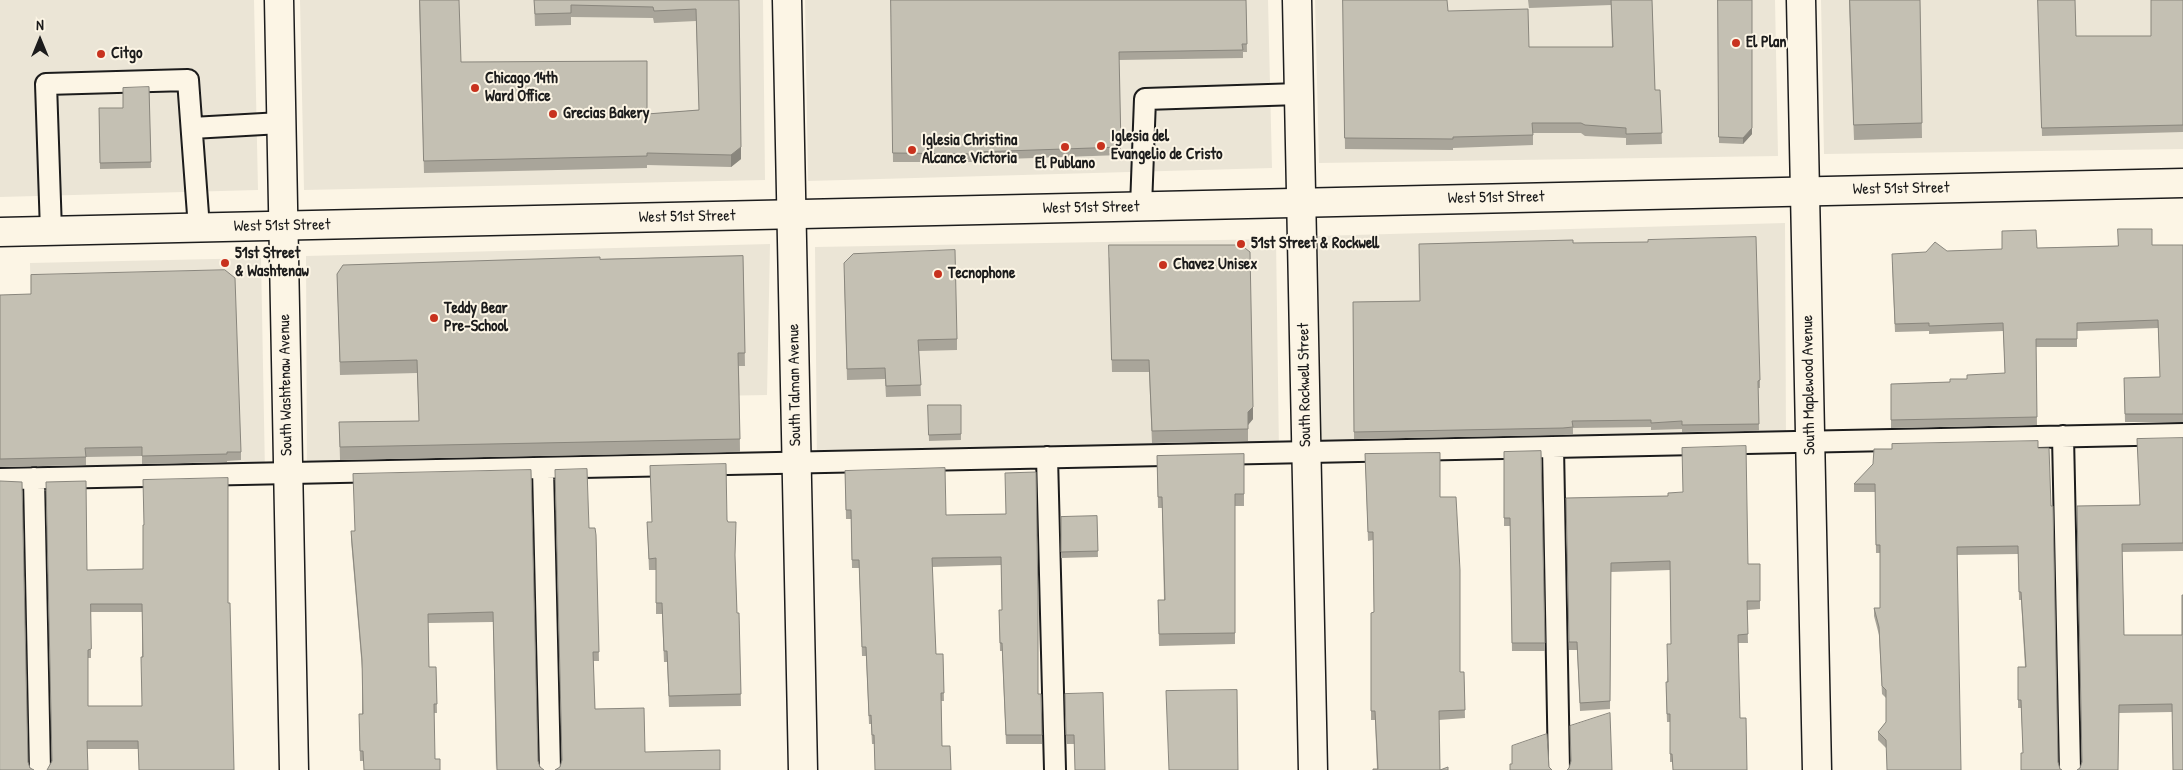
<!DOCTYPE html>
<style>
body{margin:0}
#map{position:relative;width:2183px;height:770px;overflow:hidden;background:#fcf5e5;font-family:"Patrick Hand",sans-serif}
canvas{display:block}
.north{position:absolute;left:15px;top:15px;width:50px;height:50px;-webkit-text-stroke:4px #fcf5e5;paint-order:stroke;rotate:0deg;font-size:14px;font-weight:700;line-height:20px;text-align:center;color:#1c1c1c}
.north::after{content:'';display:block;margin:auto;width:18px;height:22px;background:#1c1c1c;clip-path:polygon(50% 0,100% 100%,50% 72%,0 100%)}
</style>
<div id="map">
<canvas width="2183" height="770"></canvas>
<div class="north">N</div>
</div>
<script>
const ctx = document.querySelector('canvas').getContext('2d');
ctx.lineJoin = 'round';
function fill(path, color) {
  ctx.fillStyle = color;
  ctx.fill(path, 'evenodd');
}
function stroke(path, color, width, dash) {
  ctx.strokeStyle = color;
  ctx.lineWidth = width;
  ctx.lineCap = dash ? 'butt' : 'round';
  ctx.setLineDash(dash || []);
  ctx.stroke(path);
}
function write(font, color, halo, rows, align = 'center') {
  ctx.font = font + ' "Patrick Hand",sans-serif';
  ctx.lineWidth = 4;
  ctx.setLineDash([]);
  ctx.textBaseline = 'middle';
  ctx.strokeStyle = halo;
  ctx.fillStyle = color;
  for (const [text, x, y, turn = 0] of rows) {
    ctx.save();
    ctx.translate(x, y);
    ctx.rotate((+turn || 0) * Math.PI / 180);
    ctx.textAlign = isNaN(turn) ? turn : align;
    if (halo) ctx.strokeText(text, 0, 0);
    ctx.fillText(text, 0, 0);
    ctx.restore();
  }
}
fill(new Path2D(`
 M 0,0 L 254,0 L 258,190 L 0,197 Z
 M 300,0 L 763,0 L 765,180 L 304,190 Z
 M 805,0 L 1268,0 L 1272,168 L 808,181 Z
 M 1315,0 L 1775,0 L 1778,156 L 1319,163 Z
 M 1821,0 L 2183,0 L 2183,149 L 1824,154 Z
 M 1785,223 L 1786,442 L 1321,452 L 1318,236 Z
 M 1276,239 L 1279,452 L 817,462 L 815,247 Z
 M 770,244 L 767,395 L 600,398 L 603,467 L 307,473 L 306,256 Z
 M 261,258 L 265,473 L 34,478 L 30,263 Z`), '#ebe5d6');
const lane = new Path2D(`
 M 192,128 L 281,123
 M 1141,207 L 1145,99 L 1299,94
 M 51,231 L 46,84 L 188,80 L 199,228
 M 2063,436 L 2070,770
 M 1553,447 L 1559,770
 M 1047,457 L 1055,770
 M 543,468 L 550,770
 M 34,478 L 40,770
 M 0,479 L 2183,434`);
const street = new Path2D(`
 M 279,0 L 294,770
 M 787,0 L 803,770
 M 1297,0 L 1313,770
 M 1801,0 L 1817,770`);
const secondary = new Path2D(`
 M 0,232 L 2183,183`);
stroke(lane, '#1c1c1c', 24);
stroke(street, '#1c1c1c', 31);
stroke(secondary, '#1c1c1c', 31);
stroke(lane, '#fcf5e5', 20);
stroke(street, '#fcf5e5', 28);
stroke(secondary, '#fcf5e5', 28);
fill(new Path2D(`
 M 419,0 L 461,62 L 647,114 L 699,110 L 696,21 L 654,23 L 653,18 L 571,17 L 571,25 L 535,26 L 534,0 L 739,0 L 741,159 L 731,167 L 647,165 L 647,168 L 424,173 Z
 M 891,0 L 1246,0 L 1247,52 L 1243,52 L 1243,58 L 1119,60 L 1121,155 L 977,160 L 977,162 L 893,162 Z
 M 1343,0 L 1448,11 L 1529,47 L 1612,47 L 1611,5 L 1529,8 L 1528,0 L 1652,0 L 1655,90 L 1660,90 L 1662,144 L 1626,145 L 1626,138 L 1585,136 L 1581,133 L 1533,133 L 1533,145 L 1453,148 L 1453,150 L 1345,149 Z
 M 1718,0 L 1752,134 L 1743,144 L 1719,143 Z
 M 1849,0 L 1920,0 L 1922,138 L 1854,140 Z
 M 2038,0 L 2076,36 L 2151,36 L 2183,0 L 2183,132 L 2042,136 Z
 M 149,87 L 151,168 L 100,169 L 99,108 L 123,108 Z
 M 1573,243 L 1760,380 L 1760,388 L 1758,388 L 1759,431 L 1682,432 L 1682,429 L 1651,430 L 1651,427 L 1573,428 L 1573,434 L 1563,435 L 1354,439 L 1353,302 L 1420,301 Z
 M 2152,245 L 2183,245 L 2183,422 L 2125,422 L 2124,378 L 2160,377 L 2158,328 L 2077,331 L 2077,347 L 2036,347 L 2037,425 L 1891,428 L 1891,384 L 1950,382 L 2005,373 L 2003,331 L 1929,334 L 1929,331 L 1895,332 L 1892,262 L 1947,251 L 2037,248 Z
 M 743,256 L 745,366 L 739,366 L 740,452 L 340,460 L 339,422 L 419,421 L 417,373 L 340,375 L 337,274 L 600,259 Z
 M 1109,257 L 1253,419 L 1248,425 L 1248,441 L 1152,443 L 1149,372 L 1112,372 Z
 M 844,275 L 957,339 L 957,350 L 919,351 L 921,396 L 886,397 L 885,379 L 847,380 Z
 M 0,295 L 241,452 L 241,460 L 227,461 L 227,462 L 142,464 L 142,456 L 86,457 L 86,465 L 0,467 Z
 M 928,405 L 961,405 L 961,440 L 929,441 Z
 M 2183,438 L 2183,551 L 2122,552 L 2124,635 L 2182,635 L 2183,770 L 2172,712 L 2119,713 L 2080,768 L 2082,762 L 2077,506 L 2139,505 Z
 M 2038,441 L 2023,753 L 2021,708 L 2018,708 L 2018,667 L 2025,667 L 2021,600 L 2019,600 L 2018,554 L 1957,555 L 1886,748 L 1878,740 L 1878,732 L 1886,722 L 1886,698 L 1882,694 L 1879,635 L 1874,616 L 1874,608 L 1880,608 L 1880,553 L 1876,553 L 1875,492 L 1854,492 L 1854,484 L 1892,449 Z
 M 1541,451 L 1545,651 L 1512,651 L 1510,526 L 1504,526 L 1504,452 Z
 M 1244,454 L 1244,506 L 1235,506 L 1235,644 L 1159,646 L 1158,600 L 1164,600 L 1162,508 L 1158,508 L 1157,456 Z
 M 1365,454 L 1440,497 L 1460,672 L 1464,672 L 1465,718 L 1439,720 L 1440,770 L 1448,770 L 1377,769 L 1375,720 L 1371,720 L 1371,613 L 1374,612 L 1373,540 L 1368,541 Z
 M 650,466 L 727,520 L 735,560 L 737,613 L 739,613 L 741,706 L 669,707 L 667,662 L 664,662 L 662,614 L 656,614 L 656,570 L 649,570 L 647,522 L 652,522 Z
 M 531,470 L 496,770 L 493,622 L 428,623 L 429,667 L 436,667 L 437,713 L 434,713 L 363,761 L 360,761 L 359,724 L 362,714 L 362,669 L 351,540 L 351,531 L 354,531 Z
 M 845,471 L 946,515 L 1005,514 L 1038,694 L 1041,694 L 1042,744 L 1006,744 L 1002,651 L 1000,651 L 999,610 L 1002,610 L 1001,565 L 932,567 L 936,654 L 943,654 L 944,701 L 941,701 L 942,746 L 951,770 L 874,744 L 872,744 L 871,724 L 869,724 L 866,656 L 862,656 L 859,568 L 852,568 L 851,519 L 846,519 Z
 M 228,478 L 138,749 L 87,749 L 52,762 L 87,570 L 143,569 L 144,525 ZM 91,612 L 142,612 L 142,706 L 88,706 L 88,658 L 91,658 Z
 M 1668,496 L 1748,564 L 1760,601 L 1760,609 L 1747,610 L 1748,643 L 1738,643 L 1672,762 L 1670,762 L 1670,722 L 1667,722 L 1666,691 L 1667,682 L 1671,644 L 1670,570 L 1611,572 L 1610,709 L 1580,711 L 1577,650 L 1569,650 L 1566,498 Z
 M 1097,516 L 1098,557 L 1061,558 L 1061,517 Z
 M 589,528 L 596,535 L 599,661 L 593,661 L 595,709 L 645,752 L 560,767 L 562,761 Z
 M 1065,694 L 1105,770 L 1074,744 L 1066,744 Z`), '#a9a59a');
fill(new Path2D(`
 M 1752,128 L 1752,134 L 1743,144 L 1743,138 Z
 M 741,147 L 741,159 L 731,167 L 731,155 Z
 M 1253,407 L 1253,419 L 1248,425 L 1248,412 Z`), '#89867d');
const building = new Path2D(`
 M 420,0 L 459,0 L 461,62 L 647,61 L 647,114 L 699,110 L 696,9 L 654,11 L 653,7 L 571,5 L 571,13 L 535,14 L 534,0 L 739,0 L 741,147 L 731,155 L 647,153 L 647,156 L 424,161 Z
 M 891,0 L 1246,0 L 1247,44 L 1242,44 L 1243,50 L 1119,52 L 1121,147 L 977,152 L 977,154 L 893,153 Z
 M 1343,0 L 1447,0 L 1448,11 L 1528,9 L 1529,47 L 1613,47 L 1611,0 L 1652,0 L 1655,90 L 1660,90 L 1662,133 L 1626,134 L 1626,128 L 1585,125 L 1581,123 L 1532,123 L 1533,135 L 1453,137 L 1453,139 L 1345,138 Z
 M 1718,0 L 1752,0 L 1752,128 L 1743,138 L 1719,137 Z
 M 1850,0 L 1920,0 L 1922,123 L 1854,125 Z
 M 2038,0 L 2075,0 L 2076,36 L 2151,36 L 2151,0 L 2183,0 L 2183,125 L 2042,128 Z
 M 149,87 L 151,162 L 100,163 L 99,108 L 123,108 L 123,88 Z
 M 2118,229 L 2152,229 L 2152,245 L 2183,245 L 2183,414 L 2125,414 L 2124,378 L 2160,377 L 2158,320 L 2077,323 L 2077,339 L 2036,339 L 2037,417 L 1891,420 L 1891,384 L 1950,382 L 1950,379 L 1967,379 L 1967,375 L 2005,373 L 2003,323 L 1929,326 L 1929,323 L 1895,324 L 1892,254 L 1926,252 L 1935,242 L 1947,251 L 2002,249 L 2002,231 L 2036,230 L 2037,248 L 2118,246 Z
 M 1756,237 L 1760,380 L 1758,381 L 1759,424 L 1682,425 L 1682,421 L 1651,423 L 1651,420 L 1572,421 L 1573,427 L 1563,428 L 1354,432 L 1353,302 L 1420,301 L 1419,244 L 1573,240 L 1573,243 L 1648,242 L 1648,240 Z
 M 1109,245 L 1241,245 L 1250,252 L 1253,407 L 1248,412 L 1248,429 L 1152,431 L 1149,360 L 1112,360 Z
 M 955,250 L 957,339 L 918,340 L 921,385 L 886,386 L 885,368 L 847,369 L 844,263 L 853,254 Z
 M 743,256 L 745,353 L 738,353 L 740,439 L 340,447 L 339,422 L 419,421 L 417,360 L 340,362 L 337,274 L 343,265 L 600,257 L 600,259 Z
 M 225,270 L 235,278 L 241,452 L 227,452 L 227,454 L 142,456 L 142,447 L 85,448 L 86,457 L 0,459 L 0,295 L 31,294 L 31,275 Z
 M 928,405 L 961,405 L 961,434 L 929,435 Z
 M 2183,438 L 2183,543 L 2122,544 L 2124,635 L 2182,635 L 2182,595 L 2183,595 L 2183,770 L 2173,770 L 2172,704 L 2119,705 L 2118,770 L 2077,770 L 2080,768 L 2082,762 L 2077,506 L 2140,505 L 2137,439 Z
 M 2038,441 L 2038,448 L 2049,448 L 2051,506 L 2053,506 L 2058,762 L 2060,769 L 2062,770 L 2021,770 L 2021,753 L 2023,753 L 2021,700 L 2018,700 L 2018,667 L 2026,667 L 2021,592 L 2019,592 L 2018,546 L 1957,547 L 1961,770 L 1887,770 L 1886,740 L 1878,732 L 1886,722 L 1886,690 L 1882,686 L 1879,627 L 1874,608 L 1880,608 L 1880,545 L 1876,545 L 1875,484 L 1854,484 L 1873,464 L 1874,449 L 1892,449 L 1892,444 Z
 M 1746,446 L 1748,564 L 1760,564 L 1760,601 L 1747,601 L 1748,634 L 1738,635 L 1740,718 L 1746,718 L 1747,770 L 1673,770 L 1672,754 L 1670,754 L 1670,714 L 1667,714 L 1666,682 L 1668,682 L 1667,644 L 1671,644 L 1670,561 L 1611,563 L 1610,701 L 1580,703 L 1577,642 L 1569,642 L 1566,498 L 1668,496 L 1668,493 L 1683,492 L 1682,448 Z
 M 1541,451 L 1545,643 L 1512,643 L 1510,518 L 1504,518 L 1504,452 Z
 M 1440,453 L 1440,497 L 1456,497 L 1460,570 L 1460,672 L 1464,672 L 1465,710 L 1439,711 L 1440,770 L 1448,767 L 1448,770 L 1373,770 L 1373,769 L 1378,769 L 1375,711 L 1371,711 L 1371,613 L 1374,612 L 1373,532 L 1368,532 L 1365,454 Z
 M 1244,454 L 1244,494 L 1235,494 L 1235,633 L 1159,634 L 1158,600 L 1165,600 L 1162,497 L 1158,497 L 1157,456 Z
 M 726,464 L 727,520 L 728,522 L 736,522 L 735,555 L 737,613 L 739,613 L 741,694 L 669,696 L 667,651 L 664,651 L 662,603 L 656,603 L 656,558 L 649,559 L 647,522 L 652,522 L 650,466 Z
 M 945,468 L 946,515 L 1006,514 L 1005,473 L 1036,472 L 1038,599 L 1038,694 L 1041,694 L 1042,735 L 1006,735 L 1002,643 L 1000,643 L 999,610 L 1002,610 L 1001,557 L 932,558 L 936,654 L 943,654 L 944,693 L 941,693 L 942,746 L 950,746 L 951,770 L 875,770 L 874,735 L 872,735 L 871,715 L 869,716 L 866,647 L 862,647 L 859,560 L 852,560 L 851,510 L 846,510 L 845,471 Z
 M 587,469 L 589,528 L 595,528 L 596,535 L 599,652 L 593,652 L 595,709 L 644,708 L 645,752 L 720,750 L 720,770 L 555,770 L 560,767 L 562,760 L 555,470 Z
 M 531,470 L 538,761 L 540,767 L 544,770 L 497,770 L 493,612 L 428,614 L 429,667 L 436,667 L 437,704 L 434,704 L 435,759 L 440,759 L 440,770 L 364,770 L 363,751 L 360,751 L 359,714 L 363,714 L 362,660 L 351,531 L 355,531 L 353,474 Z
 M 228,478 L 228,603 L 230,603 L 234,770 L 139,770 L 138,741 L 87,741 L 88,770 L 47,770 L 52,761 L 46,482 L 86,481 L 87,570 L 143,569 L 143,525 L 144,525 L 143,480 ZM 91,604 L 142,604 L 143,657 L 141,657 L 142,706 L 88,706 L 88,650 L 91,649 Z
 M 0,481 L 22,482 L 28,762 L 30,768 L 34,770 L 0,770 Z
 M 1097,516 L 1098,551 L 1061,552 L 1061,517 Z
 M 1237,690 L 1238,770 L 1169,770 L 1166,691 Z
 M 1103,693 L 1105,770 L 1075,770 L 1074,735 L 1066,735 L 1065,694 Z
 M 1610,713 L 1612,770 L 1567,770 L 1569,768 L 1571,761 L 1570,726 Z
 M 1547,734 L 1549,767 L 1552,770 L 1510,770 L 1510,764 L 1512,764 L 1512,746 Z`);
fill(building, '#c4c0b3');
stroke(building, '#89867d', 1);
for (const [x, y, r, color] of [
 [1736,43,5,"#c8321e"],
 [101,54,5,"#c8321e"],
 [475,88,5,"#c8321e"],
 [553,114,5,"#c8321e"],
 [1101,146,5,"#c8321e"],
 [1065,147,5,"#c8321e"],
 [912,150,5,"#c8321e"],
 [1241,244,5,"#c8321e"],
 [225,263,5,"#c8321e"],
 [1163,265,5,"#c8321e"],
 [938,274,5,"#c8321e"],
 [434,318,5,"#c8321e"]
]) {
  const dot = new Path2D();
  dot.arc(x, y, r, 0, 2 * Math.PI);
  ctx.fillStyle = color;
  ctx.fill(dot);
  stroke(dot, '#fcf5e5', 2);
}
write('bold 16px', '#1c1c1c', '#fcf5e5', [
 ["El Plan",1746,43],
 ["Citgo",111,54],
 ["Chicago 14th",485,79],
 ["Ward Office",485,97],
 ["Grecias Bakery",563,114],
 ["Iglesia del",1111,137],
 ["Evangelio de Cristo",1111,155],
 ["Iglesia Christina",922,141],
 ["Alcance Victoria",922,159],
 ["El Publano",1065,164,"center"],
 ["51st Street & Rockwell",1251,244],
 ["51st Street",235,254],
 ["& Washtenaw",235,272],
 ["Chavez Unisex",1173,265],
 ["Tecnophone",948,274],
 ["Teddy Bear",444,309],
 ["Pre-School",444,327]
], 'left');
write('16px', '#1c1c1c', '#fcf5e5', [
 ["West 51st Street",1901,189,-1],
 ["West 51st Street",1496,198,-1],
 ["West 51st Street",1091,208,-1],
 ["West 51st Street",687,217,-1],
 ["West 51st Street",282,226,-1],
 ["South Washtenaw Avenue",286,385,-91],
 ["South Talman Avenue",795,385,-91],
 ["South Rockwell Street",1305,385,-91],
 ["South Maplewood Avenue",1809,385,-91]
]);
</script>
